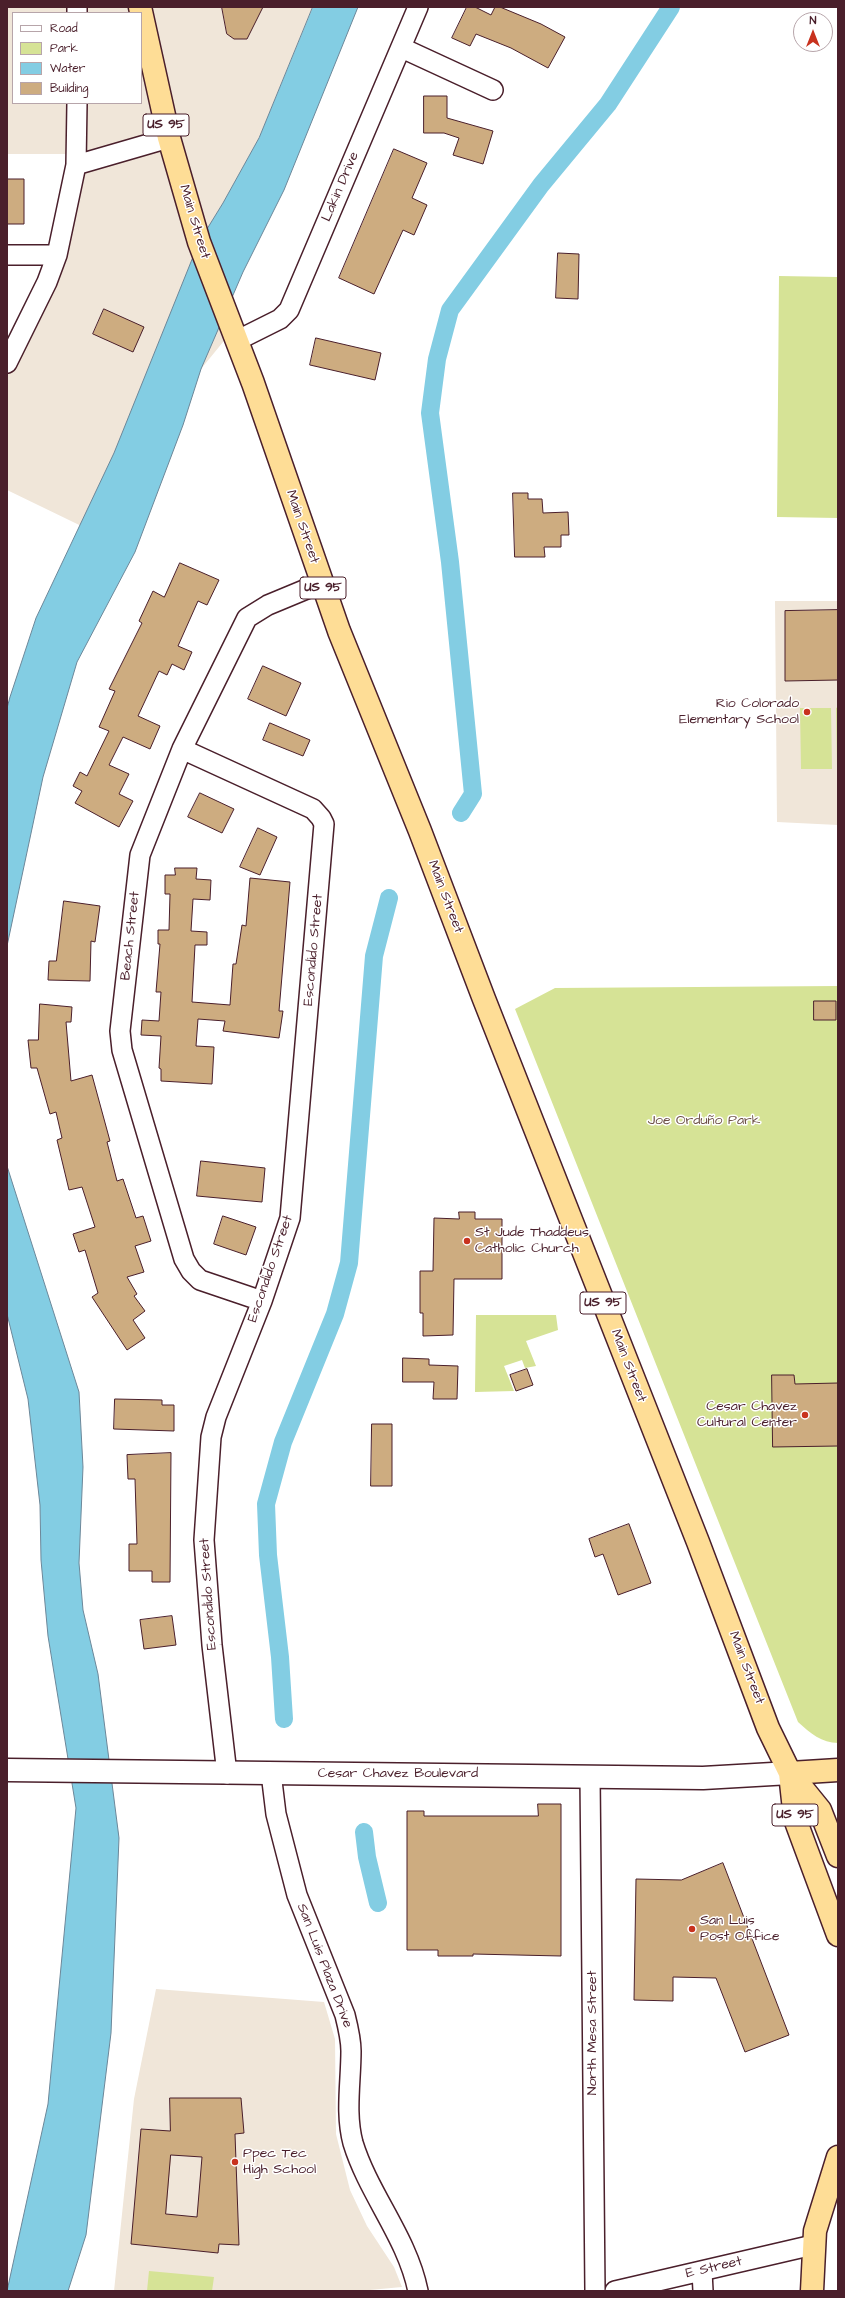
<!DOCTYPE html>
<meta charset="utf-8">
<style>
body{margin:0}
#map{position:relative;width:845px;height:2298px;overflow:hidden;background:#fff;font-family:"Architects Daughter",sans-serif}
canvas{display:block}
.frame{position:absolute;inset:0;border:8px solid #4a1f2b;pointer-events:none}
.legend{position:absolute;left:12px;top:12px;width:130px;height:92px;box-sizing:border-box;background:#fff;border:1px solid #b7a5aa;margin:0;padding:5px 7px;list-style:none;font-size:12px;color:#4a1f2b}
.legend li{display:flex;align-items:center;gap:8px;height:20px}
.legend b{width:20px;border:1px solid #b7a5aa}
.north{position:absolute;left:793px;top:12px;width:40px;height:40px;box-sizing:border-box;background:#fff;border:1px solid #b7a5aa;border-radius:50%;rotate:0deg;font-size:11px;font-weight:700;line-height:16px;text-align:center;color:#4a1f2b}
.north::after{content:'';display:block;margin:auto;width:14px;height:18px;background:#c8321e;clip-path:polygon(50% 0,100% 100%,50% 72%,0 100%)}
</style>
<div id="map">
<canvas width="845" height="2298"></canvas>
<div class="frame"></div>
<ul class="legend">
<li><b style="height:5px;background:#fff"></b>Road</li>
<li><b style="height:11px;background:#d6e396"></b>Park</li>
<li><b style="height:11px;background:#83cde3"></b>Water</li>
<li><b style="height:11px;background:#cdac80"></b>Building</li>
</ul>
<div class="north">N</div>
</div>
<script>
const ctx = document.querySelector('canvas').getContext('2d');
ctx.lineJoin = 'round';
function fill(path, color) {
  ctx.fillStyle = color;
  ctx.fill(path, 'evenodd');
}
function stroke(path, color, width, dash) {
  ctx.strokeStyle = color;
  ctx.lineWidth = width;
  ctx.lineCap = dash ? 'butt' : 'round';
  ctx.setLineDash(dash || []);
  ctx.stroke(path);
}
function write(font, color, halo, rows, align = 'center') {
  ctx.font = font + ' "Architects Daughter",sans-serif';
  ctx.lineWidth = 3;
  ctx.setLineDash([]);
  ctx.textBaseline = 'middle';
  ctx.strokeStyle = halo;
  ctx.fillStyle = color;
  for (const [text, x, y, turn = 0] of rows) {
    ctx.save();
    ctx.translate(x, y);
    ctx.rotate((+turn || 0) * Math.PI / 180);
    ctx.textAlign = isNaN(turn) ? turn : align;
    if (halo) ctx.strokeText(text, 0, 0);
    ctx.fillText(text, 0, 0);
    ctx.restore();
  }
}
fill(new Path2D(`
 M 7,7 L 313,7 L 259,138 L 223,203 L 199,242 L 232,331 L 201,369 L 183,425 L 135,552 L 7,490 L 7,363 L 47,282 L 76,154 L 7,154 ZM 13,13 L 141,13 L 141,103 L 13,103 Z
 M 775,601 L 838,601 L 838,825 L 777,822 Z
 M 156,1989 L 324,2002 L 335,2039 L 336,2134 L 350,2190 L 367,2226 L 394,2267 L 402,2287 L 359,2291 L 114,2291 L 134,2099 Z`), '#f0e6d9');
fill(new Path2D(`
 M 779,276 L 838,277 L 838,518 L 777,517 Z
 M 838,707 L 838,768 L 837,768 L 836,708 Z
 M 800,708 L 831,708 L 832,769 L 801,769 Z
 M 838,986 L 838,1743 C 822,1743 810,1733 798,1722 L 515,1009 L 555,988 Z
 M 476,1315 L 556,1315 L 558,1330 L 526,1341 L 536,1366 L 525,1368 L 522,1360 L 504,1366 L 514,1391 L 475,1392 Z
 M 149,2271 L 214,2277 L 212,2291 L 147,2291 Z`), '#d6e396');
const water = new Path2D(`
 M 313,7 L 358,7 L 284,190 L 243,272 L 201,369 L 183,425 L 135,552 L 77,662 L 43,777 L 7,946 L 7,708 L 10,697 L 36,618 L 114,453 L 199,242 L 223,203 L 259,138 Z
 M 7,1166 L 79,1392 L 83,1467 L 79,1563 L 83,1610 L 98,1674 L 119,1838 L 111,2033 L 86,2235 L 68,2291 L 7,2291 L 48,2104 L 76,1808 L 48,1636 L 41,1560 L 40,1505 L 28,1399 L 7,1314 Z`);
fill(water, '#83cde3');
stroke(water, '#6c8799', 1);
stroke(new Path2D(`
 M 461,813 L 473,794 L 450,562 L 430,413 L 437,359 L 450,310 L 541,185 L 608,104 L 671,7
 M 284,1719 L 280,1657 L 268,1555 L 266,1504 L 283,1442 L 335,1314 L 349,1263 L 374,956 L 389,898
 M 364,1832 L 367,1857 L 378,1903`), '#83cde3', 18);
const building = new Path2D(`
 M 222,7 L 263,7 L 247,39 L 234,39 L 227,34 Z
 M 467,7 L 475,7 L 491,15 L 495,7 L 500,7 L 541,24 L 565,37 L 548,68 L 511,48 L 476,34 L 470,46 L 452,38 Z
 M 424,96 L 447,96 L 447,118 L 493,131 L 483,164 L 453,155 L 459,138 L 444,133 L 424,133 Z
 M 394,149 L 427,163 L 412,198 L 427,205 L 414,235 L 403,230 L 374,294 L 339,278 Z
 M 7,179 L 24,179 L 24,224 L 7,224 Z
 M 558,253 L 579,254 L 578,299 L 556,298 Z
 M 104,309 L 144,327 L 133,352 L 93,334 Z
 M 316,338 L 381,353 L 375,380 L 310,365 Z
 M 513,493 L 528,493 L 528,499 L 542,499 L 543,513 L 568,512 L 569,535 L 561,535 L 561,547 L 544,547 L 545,557 L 515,557 Z
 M 180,563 L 219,580 L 207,605 L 198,601 L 178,646 L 192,652 L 184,670 L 172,664 L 167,675 L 159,671 L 138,716 L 160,726 L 150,749 L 123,737 L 109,765 L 129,774 L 119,794 L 133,801 L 119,827 L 75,803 L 82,791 L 73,786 L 80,772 L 87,776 L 109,731 L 99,727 L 115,691 L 109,689 L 142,623 L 139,621 L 153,591 L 164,597 Z
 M 838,610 L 838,680 L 785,681 L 785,611 Z
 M 263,666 L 301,683 L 286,716 L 248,699 Z
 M 270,723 L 310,740 L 303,756 L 263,740 Z
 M 200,793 L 234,809 L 222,833 L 188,817 Z
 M 258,828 L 277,837 L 260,875 L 240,867 Z
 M 175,868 L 197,868 L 196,879 L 211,880 L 210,900 L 193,899 L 191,931 L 207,932 L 207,945 L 195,945 L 192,1002 L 230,1005 L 233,964 L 236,964 L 242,925 L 246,926 L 250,878 L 290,882 L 279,1011 L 283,1011 L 279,1038 L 223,1031 L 225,1021 L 198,1019 L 196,1046 L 214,1047 L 212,1084 L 161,1081 L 161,1069 L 159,1068 L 161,1036 L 141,1035 L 142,1020 L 159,1021 L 161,992 L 156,992 L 160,944 L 158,944 L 158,930 L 169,930 L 170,894 L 165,894 L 165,875 L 175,875 Z
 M 64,901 L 100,906 L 95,942 L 91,941 L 90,981 L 48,980 L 49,961 L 56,961 Z
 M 814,1001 L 836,1001 L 836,1020 L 814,1020 Z
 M 40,1004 L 72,1007 L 71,1022 L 66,1022 L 71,1081 L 92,1075 L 110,1141 L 107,1142 L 117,1181 L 123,1179 L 136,1218 L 143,1216 L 151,1241 L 135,1246 L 144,1272 L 127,1277 L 137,1294 L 134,1296 L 145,1311 L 133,1320 L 145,1338 L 127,1350 L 92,1297 L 98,1293 L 85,1250 L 79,1252 L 73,1234 L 95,1227 L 82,1187 L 69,1190 L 57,1140 L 62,1138 L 56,1112 L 50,1114 L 37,1068 L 31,1068 L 28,1040 L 38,1040 Z
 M 201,1161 L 265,1168 L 262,1202 L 197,1196 Z
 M 459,1212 L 475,1212 L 475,1219 L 502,1219 L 502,1279 L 454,1279 L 453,1335 L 423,1336 L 423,1313 L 420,1313 L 420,1271 L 433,1271 L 434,1218 L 459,1219 Z
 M 223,1216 L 256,1227 L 246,1255 L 214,1244 Z
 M 403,1358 L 429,1359 L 429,1365 L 458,1366 L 457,1399 L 433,1399 L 434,1382 L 403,1382 Z
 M 527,1369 L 533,1385 L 516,1391 L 510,1375 Z
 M 772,1375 L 794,1375 L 795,1384 L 838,1383 L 838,1446 L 773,1447 Z
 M 115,1399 L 162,1400 L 162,1405 L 174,1405 L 174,1431 L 114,1429 Z
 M 372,1424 L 392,1424 L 392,1486 L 371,1486 Z
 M 171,1453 L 170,1582 L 152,1582 L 152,1571 L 129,1571 L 129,1544 L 137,1544 L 135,1479 L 128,1479 L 127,1455 Z
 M 629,1524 L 651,1583 L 618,1595 L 603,1554 L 595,1557 L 589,1539 Z
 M 172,1616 L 176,1645 L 144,1649 L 140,1620 Z
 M 538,1804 L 561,1804 L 561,1956 L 473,1954 L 473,1956 L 438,1956 L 438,1950 L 407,1950 L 407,1811 L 424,1811 L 424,1816 L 538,1816 Z
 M 723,1863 L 789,2035 L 745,2052 L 716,1978 L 673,1977 L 673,2001 L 634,2000 L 636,1879 L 681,1880 Z
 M 170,2098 L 241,2098 L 244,2133 L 235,2134 L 239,2245 L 219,2244 L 218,2253 L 131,2244 L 141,2129 L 170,2131 ZM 171,2155 L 202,2157 L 197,2217 L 166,2214 Z`);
fill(building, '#cdac80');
stroke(building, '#4a1f2b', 1);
const minor = new Path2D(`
 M 77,7 L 77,13
 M 402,48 L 493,90
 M 76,165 L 169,138
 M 7,255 L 57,255
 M 236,341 L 280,319 L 289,310 L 418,7
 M 7,363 L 47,282 L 57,255 L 76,165 L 77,103
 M 182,749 L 313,809 L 321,818 L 324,824 L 290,1218 L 262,1301 L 216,1417 L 211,1437 L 204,1540 L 212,1645 L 227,1774
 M 262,1301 L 200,1280 L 191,1271 L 184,1259 L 122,1050 L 120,1031 L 140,855 L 182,749 L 247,618 L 268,605 L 321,583
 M 271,1773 L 276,1814 L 297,1895 L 345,2015 C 348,2027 351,2039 351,2051 C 351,2082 345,2113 353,2143 C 369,2195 407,2237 418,2291
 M 590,1776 L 595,2291
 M 702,2271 L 703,2291
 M 615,2291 L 813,2245`);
const tertiary = new Path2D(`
 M 7,1770 L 703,1778 L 790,1773`);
const trunk = new Path2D(`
 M 140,7 L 169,138 L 199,242 L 253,383 L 339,631 L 420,831 L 484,999 L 698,1542 L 768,1728 L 790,1773 L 820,1810 L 838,1856
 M 790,1773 L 795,1819 L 838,1935
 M 790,1773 L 838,1770
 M 812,2291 L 815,2231 L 838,2157`);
stroke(minor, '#4a1f2b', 22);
stroke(tertiary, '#4a1f2b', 25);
stroke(trunk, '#4a1f2b', 25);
stroke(minor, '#fff', 19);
stroke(tertiary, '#fff', 22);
stroke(trunk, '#fedd96', 22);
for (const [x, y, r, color] of [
 [807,712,4,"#c8321e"],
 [467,1241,4,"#c8321e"],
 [805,1415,4,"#c8321e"],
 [692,1929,4,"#c8321e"],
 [235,2162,4,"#c8321e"]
]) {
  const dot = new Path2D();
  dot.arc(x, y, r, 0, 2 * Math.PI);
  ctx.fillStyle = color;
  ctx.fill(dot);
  stroke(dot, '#fff', 1.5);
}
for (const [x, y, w] of [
 [166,125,46],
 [323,588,46],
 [603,1303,46],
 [795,1815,46]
]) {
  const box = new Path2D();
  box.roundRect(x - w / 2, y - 11, w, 22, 3);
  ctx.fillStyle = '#fff';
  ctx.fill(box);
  stroke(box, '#4a1f2b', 1);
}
write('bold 13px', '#4a1f2b', null, [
 ["US 95",166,125],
 ["US 95",323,588],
 ["US 95",603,1303],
 ["US 95",795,1815]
]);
write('14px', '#4a1f2b', '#fff', [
 ["Lakin Drive",341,187,-67],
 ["Main Street",194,222,73],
 ["Main Street",302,527,71],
 ["Main Street",445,897,69],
 ["Beach Street",131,936,-84],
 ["Escondido Street",314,950,-85],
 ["Escondido Street",271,1269,-71],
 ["Main Street",628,1366,69],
 ["Escondido Street",209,1594,-94],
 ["Main Street",746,1668,69],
 ["Cesar Chavez Boulevard",398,1774],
 ["San Luis Plaza Drive",324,1966,69],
 ["North Mesa Street",593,2033,-90],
 ["E Street",714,2268,-13]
]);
write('14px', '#4a1f2b', '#fff', [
 ["Rio Colorado",799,704,"right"],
 ["Elementary School",799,720,"right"],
 ["St Jude Thaddeus",475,1233],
 ["Catholic Church",475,1249],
 ["Cesar Chavez",797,1407,"right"],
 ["Cultural Center",797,1423,"right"],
 ["San Luis",700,1921],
 ["Post Office",700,1937],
 ["Ppec Tec",243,2154],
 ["High School",243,2170]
], 'left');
write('14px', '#6d5046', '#fff', [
 ["Joe Orduño Park",704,1121]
]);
</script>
